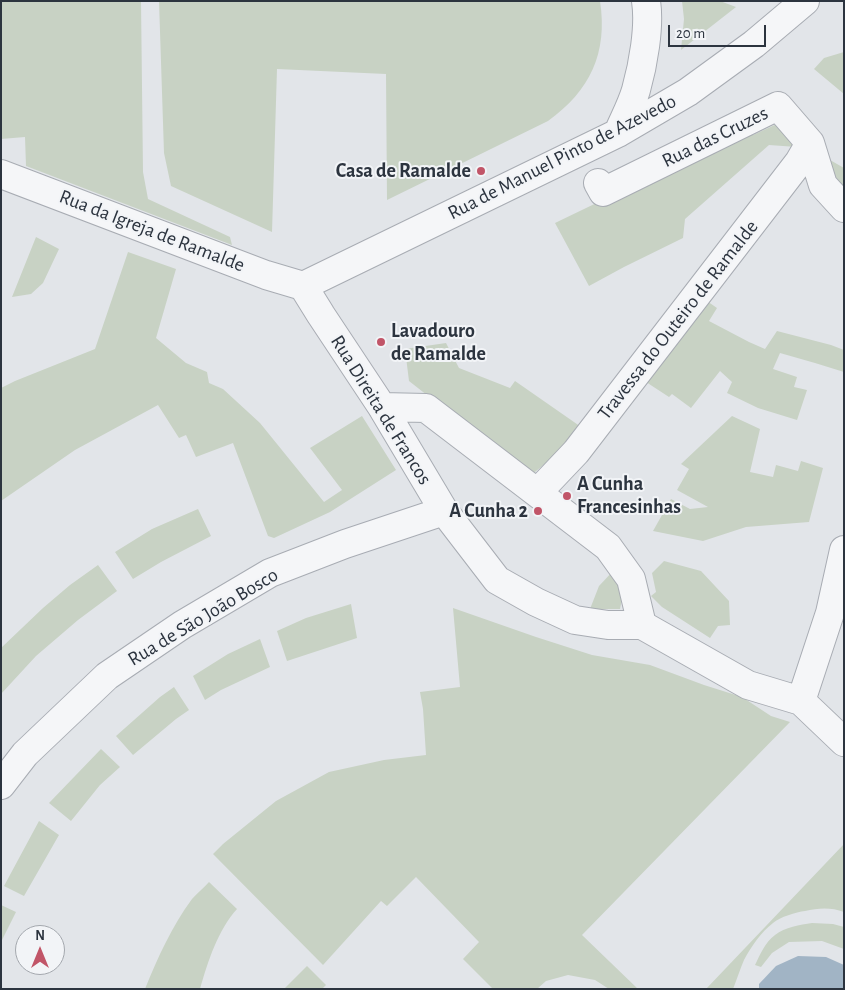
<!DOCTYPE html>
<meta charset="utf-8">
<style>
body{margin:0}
#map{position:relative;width:845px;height:990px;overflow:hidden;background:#e2e5e9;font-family:"Alegreya Sans",sans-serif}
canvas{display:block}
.frame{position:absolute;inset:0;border:2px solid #2c343f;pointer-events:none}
.north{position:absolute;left:15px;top:925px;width:50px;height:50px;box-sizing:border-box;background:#f2f4f7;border:1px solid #a3a7ad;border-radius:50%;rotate:0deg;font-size:14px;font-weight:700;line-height:20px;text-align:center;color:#2c343f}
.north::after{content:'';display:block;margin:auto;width:18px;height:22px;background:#c15568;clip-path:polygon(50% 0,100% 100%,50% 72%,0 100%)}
.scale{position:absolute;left:668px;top:25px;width:98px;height:22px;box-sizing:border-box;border:2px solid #2c343f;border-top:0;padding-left:6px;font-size:15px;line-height:18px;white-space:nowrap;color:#2c343f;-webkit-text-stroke:4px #f2f4f7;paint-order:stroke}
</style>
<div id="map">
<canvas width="845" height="990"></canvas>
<div class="frame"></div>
<div class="north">N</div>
<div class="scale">20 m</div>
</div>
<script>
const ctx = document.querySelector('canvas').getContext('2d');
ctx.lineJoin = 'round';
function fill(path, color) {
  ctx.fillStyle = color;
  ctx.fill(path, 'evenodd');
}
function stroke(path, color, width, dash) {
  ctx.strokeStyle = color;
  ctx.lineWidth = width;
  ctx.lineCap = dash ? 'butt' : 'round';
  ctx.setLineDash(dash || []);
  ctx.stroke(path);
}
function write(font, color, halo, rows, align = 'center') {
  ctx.font = font + ' "Alegreya Sans",sans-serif';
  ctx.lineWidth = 4;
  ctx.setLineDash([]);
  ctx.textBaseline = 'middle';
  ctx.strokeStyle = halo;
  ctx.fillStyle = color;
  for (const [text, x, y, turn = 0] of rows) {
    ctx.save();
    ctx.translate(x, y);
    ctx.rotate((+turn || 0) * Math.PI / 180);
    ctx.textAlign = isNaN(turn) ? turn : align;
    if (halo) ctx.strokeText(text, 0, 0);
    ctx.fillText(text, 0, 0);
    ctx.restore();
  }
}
fill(new Path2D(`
 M 1,1 L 141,1 L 143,172 L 148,199 L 230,237 L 232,245 L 26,166 L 25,137 L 1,139 Z
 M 159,1 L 600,1 C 608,53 590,91 548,121 L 387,200 L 386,74 L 277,69 L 272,232 L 171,186 L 164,153 Z
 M 682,1 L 720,1 L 736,7 L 681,50 L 684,19 Z
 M 844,52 L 844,94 L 814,69 L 824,58 Z
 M 779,123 L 797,147 L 769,145 L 685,219 L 683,238 L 624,267 L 589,286 L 555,223 L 750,129 L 753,135 Z
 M 830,160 L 844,168 L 844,188 L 830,174 Z
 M 36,237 L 59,249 L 43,283 L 31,294 L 12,297 Z
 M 128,252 L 176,269 L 156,338 L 186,363 L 207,372 L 209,383 L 223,389 L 260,423 L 324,502 L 342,490 L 310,448 L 362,416 L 396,470 L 330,512 L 274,538 L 268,536 L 233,443 L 196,457 L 186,435 L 179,438 L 158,405 L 75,450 L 1,501 L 1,388 L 15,381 L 95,349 Z
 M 704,299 L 717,308 L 709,321 L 749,342 L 765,349 L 777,331 L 831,345 L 844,350 L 844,372 L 815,363 L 780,353 L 773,369 L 797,377 L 794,387 L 807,390 L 797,420 L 758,408 L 727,393 L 732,382 L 720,371 L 691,408 L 672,394 L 669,397 L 643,380 Z
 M 446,343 L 459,368 L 510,388 L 515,381 L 584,429 L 557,454 L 530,476 L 409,381 L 405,349 Z
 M 732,416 L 760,429 L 750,472 L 773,477 L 776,465 L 798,471 L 801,461 L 823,468 L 809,522 L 746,527 L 703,541 L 653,531 L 671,499 L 690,509 L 708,507 L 677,490 L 689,469 L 681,464 Z
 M 198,509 L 211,536 L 161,562 L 133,579 L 115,552 L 152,529 Z
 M 664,561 L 701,571 L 729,601 L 730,625 L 718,626 L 710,638 L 662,607 L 651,596 L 656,592 L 652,573 Z
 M 98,565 L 117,591 L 78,620 L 36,656 L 1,694 L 1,648 L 43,608 L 70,585 Z
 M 614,570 L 623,594 L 620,609 L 590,609 L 599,586 Z
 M 351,604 L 357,638 L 287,661 L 277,631 L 306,618 Z
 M 453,608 L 536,637 L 592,655 L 650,665 L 704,685 L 742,697 L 771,716 L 790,722 L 582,935 L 638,989 L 609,989 L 595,980 L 568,975 L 546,981 L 537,989 L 493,989 L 463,959 L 479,942 L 416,877 L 387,906 L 381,901 L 323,965 L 213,854 L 223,844 L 276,801 L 329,772 L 384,760 L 426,755 L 423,709 L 420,692 L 460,687 Z
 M 260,639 L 270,667 L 221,690 L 205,700 L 193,676 L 228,654 Z
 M 174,687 L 189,710 L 176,719 L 133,755 L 116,736 L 160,697 Z
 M 101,749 L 120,767 L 100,785 L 71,821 L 49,803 Z
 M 39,821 L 59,835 L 24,896 L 4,886 Z
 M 844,844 L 844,912 C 831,907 818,908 805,911 C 796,912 780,917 773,923 C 761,932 751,947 744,960 C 740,969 737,979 733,989 L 706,989 Z
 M 209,882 L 237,909 C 218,930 208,961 200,989 L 145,989 C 158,957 172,926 192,899 C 197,893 204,888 209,882 Z
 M 1,905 L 16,912 L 1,942 Z
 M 812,923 L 833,924 L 844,927 L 844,949 L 822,941 L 789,942 L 772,953 L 761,967 L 755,965 C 760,955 765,942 775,935 C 785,927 800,925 812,923 Z
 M 307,966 L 326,985 L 322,989 L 284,989 Z`), '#c8d2c4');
fill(new Path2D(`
 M 798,956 L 826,957 L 844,965 L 844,989 L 759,989 L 759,984 L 776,966 Z`), '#a1b4c5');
const minor = new Path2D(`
 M 618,133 C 624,119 632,104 636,90 C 643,65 650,27 646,1
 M 1,174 L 266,275 L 303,286
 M 598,183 L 603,192 L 778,106 L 810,143 L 823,185 L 844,208
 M 303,286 L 321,315 L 382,407 L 444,511 L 497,580 L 536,602 L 575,620 L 608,625 L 642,625 L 748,685 L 801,701 L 844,742
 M 303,286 L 618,133 L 688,92 L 754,44 L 805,1
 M 382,407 L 426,408 L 608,547 L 631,579 L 642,625
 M 538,492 L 576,452 L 799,162 L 810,143
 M 801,701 L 830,613 L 844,550
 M 1,785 L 25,754 L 107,676 L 182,625 L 270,573 L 345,544 L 444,511`);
stroke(minor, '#a8acb3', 30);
stroke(minor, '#f5f6f8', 28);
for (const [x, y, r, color] of [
 [481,171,5,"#c15568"],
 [381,342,5,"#c15568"],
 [567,496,5,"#c15568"],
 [538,511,5,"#c15568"]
]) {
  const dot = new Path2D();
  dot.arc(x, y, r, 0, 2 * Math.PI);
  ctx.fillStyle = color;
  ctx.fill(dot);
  stroke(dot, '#f2f4f7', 2);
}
write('20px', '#2c343f', '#f2f4f7', [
 ["Rua das Cruzes",715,137,-26],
 ["Rua de Manuel Pinto de Azevedo",562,157,-27],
 ["Rua da Igreja de Ramalde",152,231,21],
 ["Travessa do Outeiro de Ramalde",678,320,-52],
 ["Rua Direita de Francos",381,410,58],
 ["Rua de São João Bosco",203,617,-31]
]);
write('bold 20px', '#2c343f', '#f2f4f7', [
 ["Casa de Ramalde",471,171],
 ["Lavadouro",391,331,"left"],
 ["de Ramalde",391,354,"left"],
 ["A Cunha",577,484,"left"],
 ["Francesinhas",577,507,"left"],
 ["A Cunha 2",528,511]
], 'right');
</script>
